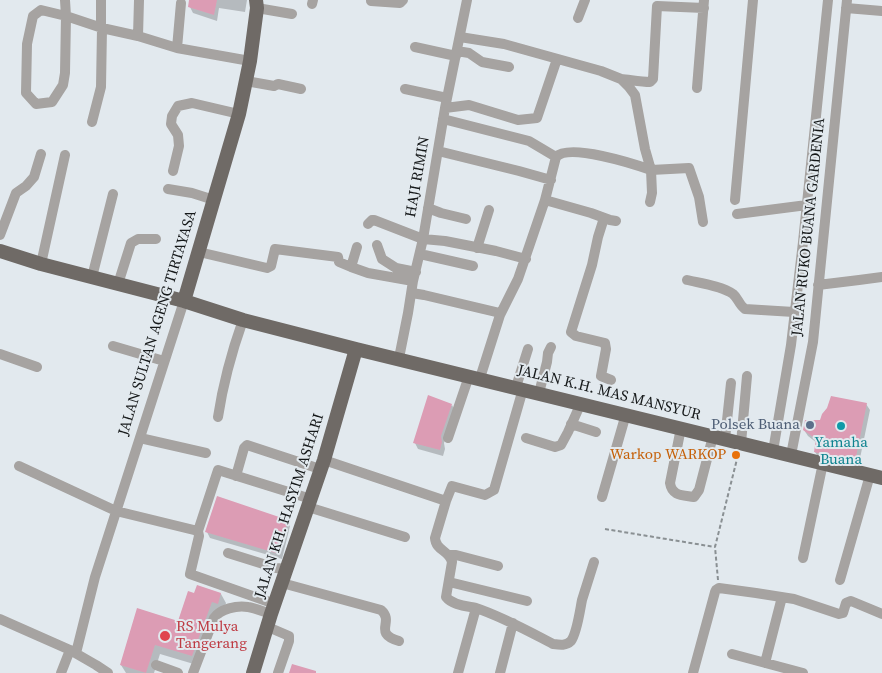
<!DOCTYPE html>
<style>
body{margin:0}
canvas{display:block;background:#e2e9ee}
</style>
<canvas width="882" height="673"></canvas>
<script>
const ctx = document.querySelector('canvas').getContext('2d');
ctx.lineJoin = 'round';
function fill(path, color) {
  ctx.fillStyle = color;
  ctx.fill(path, 'evenodd');
}
function stroke(path, color, width, dash) {
  ctx.strokeStyle = color;
  ctx.lineWidth = width;
  ctx.lineCap = dash ? 'butt' : 'round';
  ctx.setLineDash(dash || []);
  ctx.stroke(path);
}
function write(font, color, halo, rows, align = 'center') {
  ctx.font = font + ' "Source Serif 4",serif';
  ctx.lineWidth = 4;
  ctx.setLineDash([]);
  ctx.textBaseline = 'middle';
  ctx.strokeStyle = halo;
  ctx.fillStyle = color;
  for (const [text, x, y, turn = 0] of rows) {
    ctx.save();
    ctx.translate(x, y);
    ctx.rotate((+turn || 0) * Math.PI / 180);
    ctx.textAlign = isNaN(turn) ? turn : align;
    if (halo) ctx.strokeText(text, 0, 0);
    ctx.fillText(text, 0, 0);
    ctx.restore();
  }
}
fill(new Path2D(`
 M 190,0 L 247,0 L 245,12 L 219,8 L 217,21 L 193,13 L 190,7 Z
 M 866,404 L 870,410 L 858,468 L 819,458 L 815,452 L 817,443 L 808,436 L 804,430 L 821,421 Z
 M 452,405 L 455,411 L 444,443 L 445,449 L 443,456 L 418,449 L 415,443 Z
 M 287,521 L 290,526 L 282,559 L 210,538 L 207,532 Z
 M 195,594 L 221,594 L 226,603 L 223,613 L 217,611 L 197,665 L 160,654 L 154,673 L 126,673 L 121,665 L 179,623 Z`), '#0003');
fill(new Path2D(`
 M 189,0 L 217,0 L 214,15 L 188,7 Z
 M 428,395 L 452,404 L 441,436 L 442,442 L 440,450 L 413,443 Z
 M 831,396 L 867,403 L 855,462 L 814,452 L 816,439 L 803,430 L 805,420 L 820,420 L 822,414 L 827,408 Z
 M 217,496 L 288,520 L 279,554 L 205,532 Z
 M 197,585 L 221,593 L 218,604 L 212,602 L 192,656 L 155,645 L 146,673 L 120,665 L 137,608 L 178,621 L 188,591 L 194,593 Z
 M 292,664 L 316,671 L 316,673 L 289,673 Z`), '#dc9cb4');
stroke(new Path2D(`
 M 605,529 L 715,547
 M 718,580 L 715,547 L 738,455`), '#8a9093', 2, [4, 2.5]);
stroke(new Path2D(`
 M 65,0 L 66,16 L 65,73 L 63,85 L 52,102 L 36,104 L 26,93 L 27,44 L 33,16 L 41,10 L 66,16 L 102,28 L 138,36 L 177,48 L 250,61
 M 371,1 L 400,3 L 403,0
 M 312,4 L 313,0
 M 257,8 L 292,14
 M 846,8 L 882,11
 M 578,18 L 585,0
 M 101,28 L 101,0
 M 138,36 L 139,0
 M 460,37 L 504,44 L 601,71 L 621,79 L 629,87 L 635,95 L 645,149 L 651,170 L 689,168 L 699,197 L 703,222
 M 415,47 L 456,56
 M 177,48 L 181,3
 M 457,51 L 469,53 L 482,62 L 509,67
 M 621,79 C 631,80 641,82 650,82 L 653,79 L 657,6 L 704,8
 M 246,81 L 274,86 L 278,84 L 301,89
 M 697,88 L 704,0
 M 405,89 L 447,98
 M 445,108 L 469,105 L 518,120 L 537,118 L 557,59
 M 443,119 L 529,141 L 556,157
 M 92,122 L 101,87 L 102,28
 M 438,151 L 519,171 L 551,180
 M 173,171 L 179,146 L 178,135 L 171,124 L 172,116 L 178,106 L 192,103 L 239,114
 M 168,189 L 192,193 L 214,200
 M 545,200 L 556,157 C 569,143 634,164 651,170 L 652,193 L 650,202
 M 735,200 L 753,0
 M 428,208 L 441,213 L 466,219
 M 737,214 L 807,205
 M 604,218 L 598,237 L 592,265 L 571,332 L 576,336 L 605,343 L 606,349 L 601,376 L 611,380
 M 368,224 L 372,220 L 374,220 L 423,239 L 445,241 L 496,251 L 526,259
 M 0,235 L 16,193 L 26,186 L 34,177 L 41,154
 M 377,245 L 382,259 L 396,268 L 416,272
 M 357,247 L 351,267 L 368,273 L 413,281
 M 477,248 L 489,210
 M 199,252 L 267,268 L 271,266 L 275,249 L 338,257 L 339,262 L 351,267
 M 420,254 L 473,266
 M 41,264 L 65,155
 M 92,277 L 113,194
 M 687,280 C 700,283 722,286 733,294 C 738,298 739,305 745,309 L 794,312
 M 118,284 L 131,243 L 138,239 L 156,239
 M 818,285 L 859,280 L 882,277
 M 412,293 L 424,295 L 500,313
 M 113,346 L 164,361
 M 0,354 L 37,367
 M 399,358 L 408,313 L 413,281 L 423,239 L 445,108 L 467,0
 M 480,378 L 500,315 L 518,279 L 545,200 L 591,213 L 610,220 L 616,221
 M 516,387 L 528,349
 M 539,393 L 547,362 L 548,353 L 551,347
 M 218,417 C 223,384 232,351 243,320
 M 571,424 L 596,432
 M 681,428 L 670,483 C 672,496 682,495 694,497 L 699,490 L 713,436
 M 140,438 L 206,453
 M 448,438 L 469,376
 M 526,438 L 555,447 L 561,445 L 568,432 L 581,403
 M 725,439 L 731,383
 M 741,443 L 747,376
 M 773,451 L 791,345 L 803,242 L 828,0
 M 791,455 L 813,342 L 847,0
 M 324,460 L 446,501
 M 19,466 L 116,511 L 198,531
 M 236,476 L 244,448 L 247,445 L 320,469
 M 602,497 L 626,414
 M 308,507 L 405,537
 M 228,553 L 276,568 L 287,569
 M 450,555 L 456,555 L 498,566
 M 803,558 L 823,463
 M 840,580 L 870,475
 M 449,582 L 527,601
 M 282,583 L 381,610 C 395,622 372,633 399,641
 M 275,604 L 190,574 L 199,536 L 198,531 L 218,470 L 311,499
 M 476,608 C 466,606 452,605 446,597 L 452,562 C 449,550 436,551 435,538 L 446,501 L 452,486 L 485,495 L 494,490 L 523,389
 M 0,619 L 70,650 L 96,665 L 108,673
 M 268,627 L 289,636 L 289,641 L 278,673
 M 76,653 L 95,577 L 184,301
 M 732,654 L 803,673
 M 765,663 L 782,597
 M 156,665 L 178,673
 M 61,673 L 70,650
 M 193,673 L 214,618 C 220,609 237,605 248,607 C 255,608 264,612 271,614
 M 458,673 L 476,608 C 503,617 528,631 553,644 C 560,645 566,646 571,641 C 577,633 580,610 582,600 C 586,587 590,575 594,562
 M 500,673 L 513,623
 M 693,673 L 715,592 L 716,590 L 719,588 L 756,593 L 794,599 L 839,614 L 843,613 L 846,603 L 851,601 L 882,614`), '#a6a3a1', 10);
stroke(new Path2D(`
 M 0,251 L 41,264 L 184,301 L 243,320 L 356,349 L 882,478
 M 184,301 L 239,114 L 250,61 L 257,8 L 256,0
 M 253,673 L 271,614 L 324,460 L 356,349`), '#6f6a66', 14);
for (const [x, y, r, color] of [
 [810,425,5,"#5c6f8a"],
 [841,426,5,"#0f9aa8"],
 [736,455,5,"#e8710a"],
 [165,636,6,"#e0444e"]
]) {
  const dot = new Path2D();
  dot.arc(x, y, r, 0, 2 * Math.PI);
  ctx.fillStyle = color;
  ctx.fill(dot);
  stroke(dot, '#e2e9ee', 2);
}
write('15px', '#151819', '#e2e9ee', [
 ["HAJI RIMIN",418,177,-80],
 ["JALAN RUKO BUANA GARDENIA",809,227,-84],
 ["JALAN SULTAN AGENG TIRTAYASA",158,323,-73],
 ["JALAN K.H. MAS MANSYUR",609,393,14],
 ["JALAN KH. HASYIM ASHARI",290,506,-72]
]);
write('15px', '#4e5e75', '#e2e9ee', [
 ["Polsek Buana",800,425]
], 'right');
write('15px', '#0d838f', '#e2e9ee', [
 ["Yamaha",841,443],
 ["Buana",841,460]
]);
write('15px', '#c56008', '#e2e9ee', [
 ["Warkop WARKOP",726,455]
], 'right');
write('15px', '#be3a42', '#e2e9ee', [
 ["RS Mulya",176,627],
 ["Tangerang",176,644]
], 'left');
</script>
